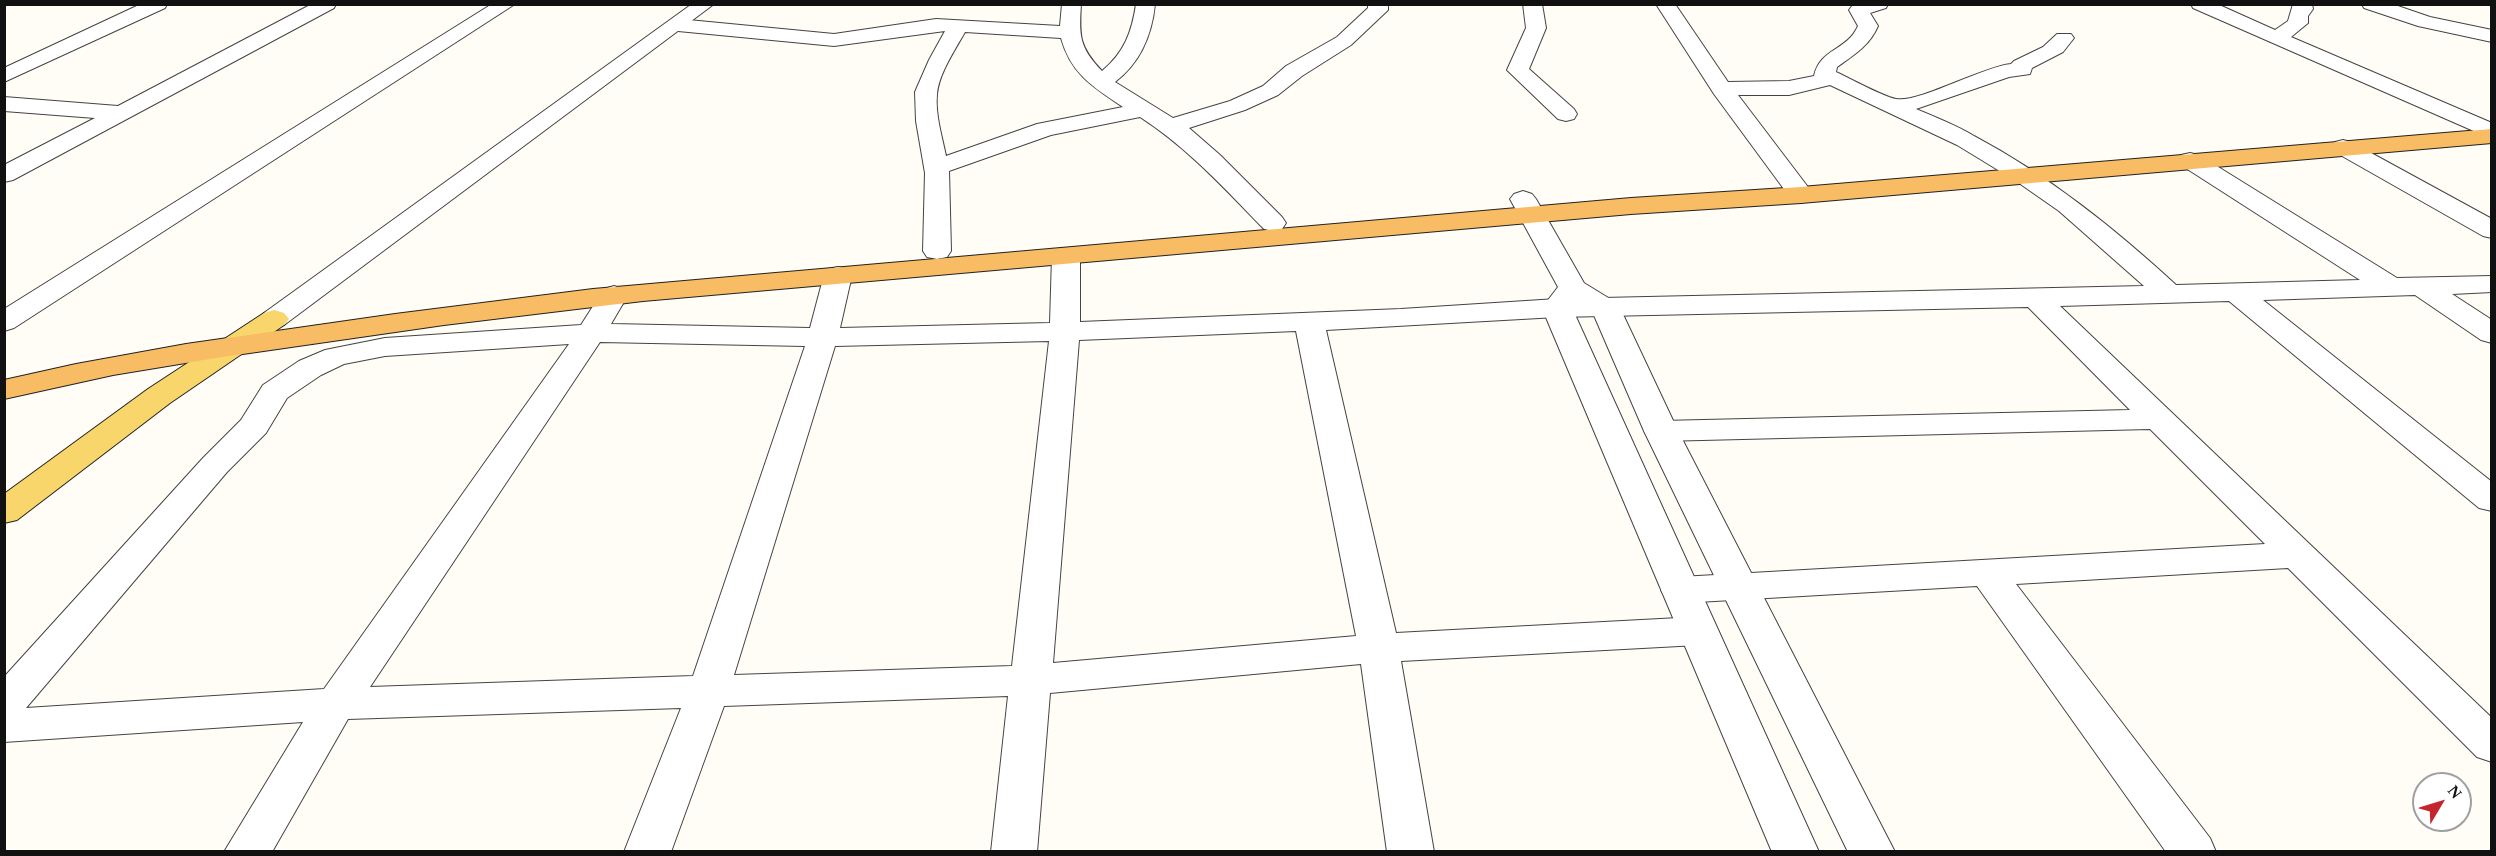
<!DOCTYPE html>
<style>
body{margin:0}
#map{position:relative;width:2496px;height:856px;overflow:hidden;background:#fffdf5;font-family:Georgia,serif}
canvas{display:block}
.frame{position:absolute;inset:0;border:6px solid #111;pointer-events:none}
.north{position:absolute;left:2412px;top:772px;width:60px;height:60px;box-sizing:border-box;background:#fff;border:2px solid #a0a0a0;border-radius:50%;rotate:52deg;font-size:16px;font-weight:700;line-height:24px;text-align:center;color:#111}
.north::after{content:'';display:block;margin:auto;width:21px;height:27px;background:#c4262e;clip-path:polygon(50% 0,100% 100%,50% 72%,0 100%)}
</style>
<div id="map">
<canvas width="2496" height="856"></canvas>
<div class="frame"></div>
<div class="north">N</div>
</div>
<script>
const ctx = document.querySelector('canvas').getContext('2d');
ctx.lineJoin = 'round';
function stroke(path, color, width, dash) {
  ctx.strokeStyle = color;
  ctx.lineWidth = width;
  ctx.lineCap = dash ? 'butt' : 'round';
  ctx.setLineDash(dash || []);
  ctx.stroke(path);
}
function fill(path, color) {
  ctx.fillStyle = color;
  ctx.fill(path, 'evenodd');
}
const minor = new Path2D(`
 M 141,4 L 167,4 L 165,8 L 4,82 L 4,68 Z
 M 312,4 L 336,4 L 334,8 L 13,180 L 4,182 L 4,165 L 95,118 L 4,111 L 4,97 L 118,106 Z
 M 492,4 L 515,4 L 14,328 L 4,331 L 4,309 Z
 M 1062,4 L 1081,4 C 1079,36 1079,47 1102,71 C 1124,53 1132,32 1136,4 L 1155,4 C 1152,35 1140,63 1115,82 L 1173,118 L 1230,101 L 1263,86 L 1286,66 L 1337,37 L 1368,8 L 1368,4 L 1388,4 L 1388,10 L 1351,45 L 1302,76 L 1278,95 L 1245,110 L 1189,128 L 1220,155 L 1282,217 L 1286,223 L 1282,229 L 1273,231 L 1264,229 C 1223,187 1189,149 1140,117 L 1051,135 L 949,171 L 951,251 L 947,257 L 937,259 L 927,257 L 923,251 L 925,173 L 916,121 L 915,92 L 929,60 L 945,31 L 834,46 L 678,31 L 671,29 L 668,25 L 671,21 L 678,19 L 834,34 L 936,19 L 1060,26 ZM 965,32 L 1061,38 C 1071,74 1093,87 1123,107 L 1037,124 L 946,156 C 942,136 935,114 937,94 C 939,73 955,50 965,32 Z
 M 1523,4 L 1542,4 L 1546,28 L 1529,69 L 1574,109 L 1577,114 L 1574,119 L 1566,121 L 1558,119 L 1507,70 L 1526,28 Z
 M 1656,4 L 1675,4 L 1728,82 L 1789,81 L 1814,76 C 1820,48 1847,51 1858,26 L 1849,10 L 1852,6 L 1888,4 L 1886,8 L 1870,13 L 1878,26 C 1870,45 1854,55 1837,67 L 1836,72 C 1849,78 1884,97 1896,99 C 1919,103 1982,67 2011,64 L 2014,61 L 2043,47 L 2057,34 L 2071,34 L 2074,38 L 2063,52 L 2032,68 L 2030,74 L 2009,77 L 1916,109 C 1935,117 1956,125 1974,136 C 2049,176 2114,228 2176,285 L 2360,280 L 2181,165 L 2178,160 L 2181,155 L 2190,153 L 2199,155 L 2397,278 L 2492,276 L 2492,292 L 2452,294 L 2492,320 L 2492,343 L 2481,340 L 2415,295 L 2263,300 L 2492,482 L 2492,511 L 2479,508 L 2229,301 L 2060,306 L 2492,718 L 2492,762 L 2477,757 L 2288,568 L 2016,584 L 2210,838 L 2216,852 L 2166,852 L 1977,586 L 1680,603 L 1666,599 L 1661,590 L 1666,581 L 1680,577 L 2265,544 L 2150,429 L 1661,441 L 1649,438 L 1644,431 L 1649,424 L 1661,421 L 2130,410 L 2028,307 L 1557,317 L 1326,330 L 1396,633 L 1698,617 L 1712,621 L 1718,631 L 1712,641 L 1698,645 L 1401,661 L 1434,852 L 1387,852 L 1361,664 L 1050,693 L 1037,852 L 991,852 L 1008,696 L 724,706 L 671,852 L 624,852 L 681,708 L 348,719 L 272,852 L 224,852 L 303,722 L 4,742 L 4,677 L 203,458 L 241,420 L 263,385 L 299,361 L 325,350 L 385,338 L 581,325 L 604,289 L 614,286 L 624,289 L 628,295 L 611,324 L 810,328 L 824,275 L 828,269 L 838,267 L 848,269 L 852,275 L 840,328 L 1050,323 L 1052,256 L 1056,250 L 1066,248 L 1076,250 L 1080,256 L 1080,322 L 1401,309 L 1557,299 L 2144,286 L 2059,211 L 2016,181 L 1957,145 L 1830,85 L 1789,95 L 1738,95 L 1814,195 L 1810,200 L 1801,203 L 1792,200 L 1714,94 ZM 1296,331 L 1356,636 L 1053,663 L 1079,340 ZM 1049,341 L 1012,666 L 734,675 L 835,346 ZM 600,342 L 805,346 L 693,676 L 370,687 ZM 569,344 L 324,689 L 26,708 L 227,472 L 266,433 L 287,398 L 321,375 L 344,364 L 385,356 Z
 M 2191,4 L 2217,4 L 2275,30 L 2288,21 L 2293,4 L 2312,4 L 2313,9 L 2308,16 L 2308,23 L 2291,37 L 2492,123 L 2492,139 L 2193,8 Z
 M 2362,4 L 2392,4 L 2430,17 L 2492,30 L 2492,42 L 2418,26 L 2364,8 Z
 M 2343,140 L 2351,142 L 2492,219 L 2492,238 L 2483,236 L 2335,152 L 2331,147 L 2335,142 Z`);
const tertiary = new Path2D(`
 M 692,4 L 714,4 L 284,325 L 274,328 L 264,325 L 259,319 L 264,313 Z
 M 1523,191 L 1532,194 L 1536,199 L 1584,283 L 1615,302 L 1620,308 L 1678,431 L 1895,852 L 1848,852 L 1644,431 L 1593,313 L 1576,303 L 1572,308 L 1819,852 L 1772,852 L 1542,308 L 1558,287 L 1510,199 L 1514,194 Z`);
const primary = new Path2D(`
 M 274,310 L 284,313 L 289,319 L 284,325 L 170,403 L 17,520 L 4,523 L 4,494 L 148,389 L 264,313 Z`);
const trunk = new Path2D(`
 M 2492,129 L 2492,143 L 1801,203 L 1631,214 L 643,301 L 444,325 L 222,357 L 113,375 L 4,399 L 4,380 L 76,364 L 186,344 L 395,314 L 593,289 L 1631,198 L 1801,187 Z`);
stroke(minor, '#444', 2);
stroke(tertiary, '#444', 2);
stroke(primary, '#222', 2);
stroke(trunk, '#222', 2);
fill(minor, '#fff');
fill(tertiary, '#fff');
fill(primary, '#f9d66b');
fill(trunk, '#f7bc64');
</script>
